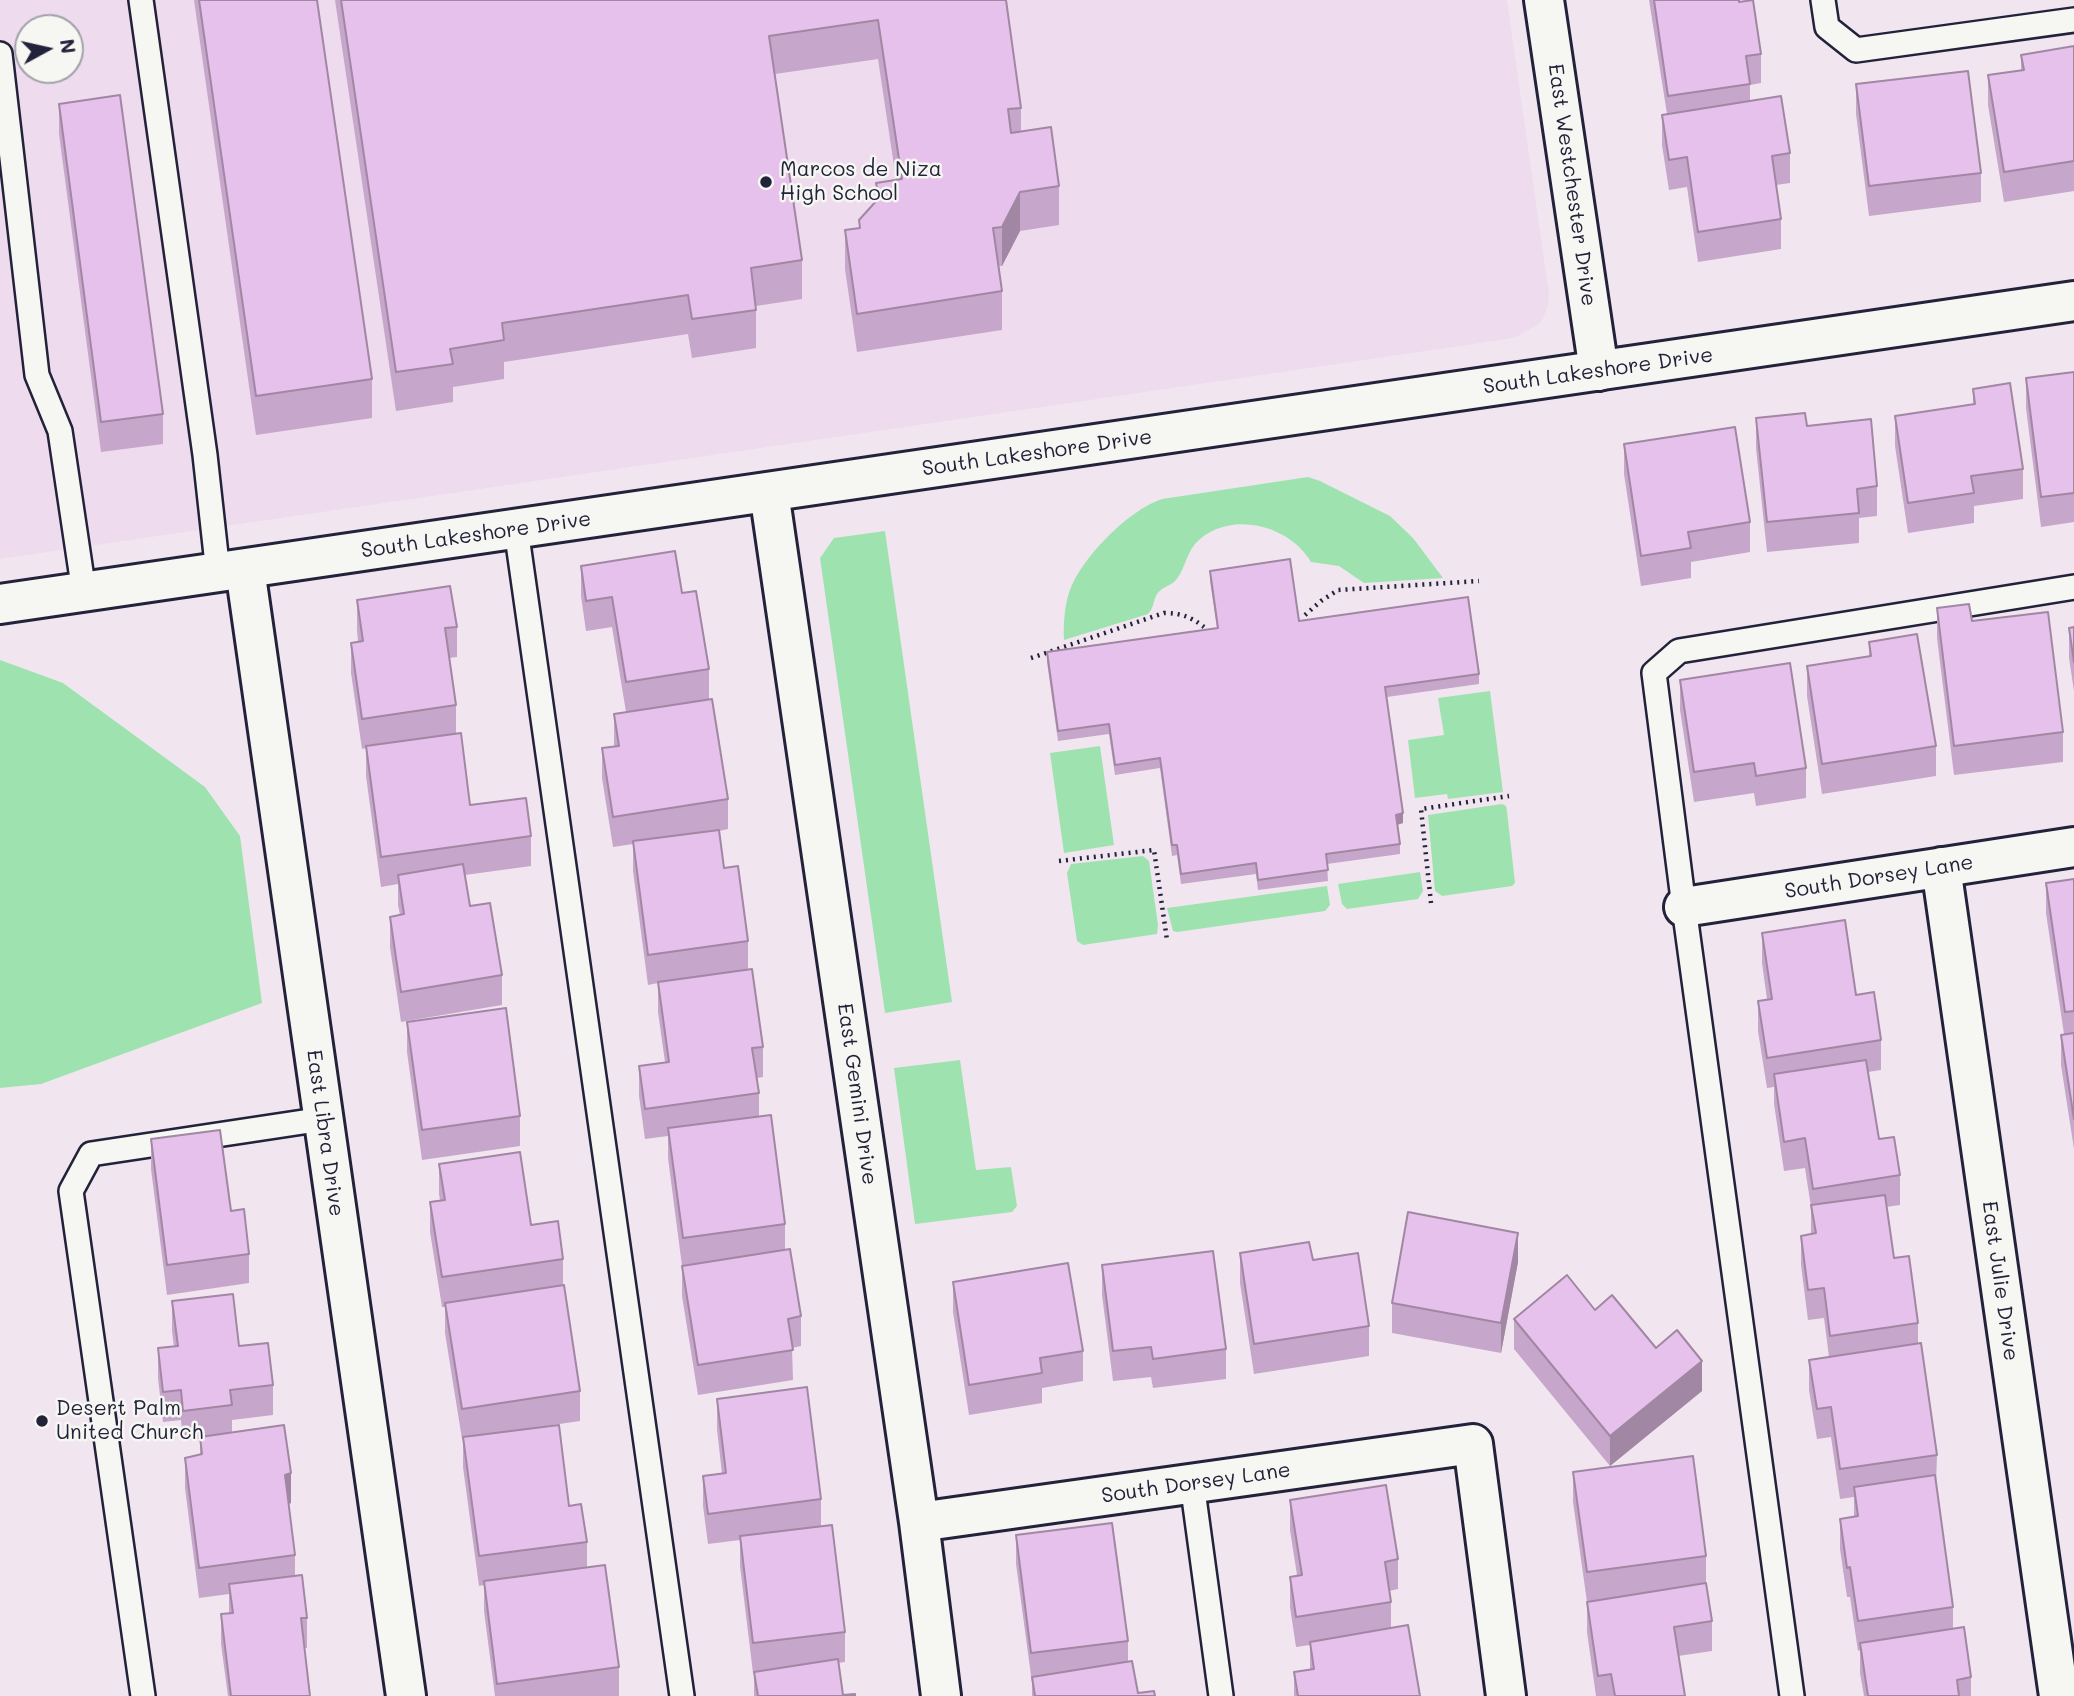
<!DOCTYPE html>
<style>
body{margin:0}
#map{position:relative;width:2074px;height:1696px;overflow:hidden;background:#f1e6f0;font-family:Mali,sans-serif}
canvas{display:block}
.north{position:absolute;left:14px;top:14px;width:70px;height:70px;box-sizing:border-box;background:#f6f6f2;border:2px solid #a1a1a9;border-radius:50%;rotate:82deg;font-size:19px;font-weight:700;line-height:28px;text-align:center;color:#22223b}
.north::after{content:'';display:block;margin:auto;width:24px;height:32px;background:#22223b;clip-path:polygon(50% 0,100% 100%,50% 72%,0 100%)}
</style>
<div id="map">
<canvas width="2074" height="1696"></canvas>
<div class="north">N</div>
</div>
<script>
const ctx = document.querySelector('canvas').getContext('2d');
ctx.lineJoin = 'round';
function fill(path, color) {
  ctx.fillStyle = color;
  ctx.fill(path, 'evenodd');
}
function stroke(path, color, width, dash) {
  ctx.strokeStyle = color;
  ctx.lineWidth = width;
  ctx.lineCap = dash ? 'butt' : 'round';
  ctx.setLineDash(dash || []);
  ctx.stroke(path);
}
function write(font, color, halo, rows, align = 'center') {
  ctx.font = font + ' Mali,sans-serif';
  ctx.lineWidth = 5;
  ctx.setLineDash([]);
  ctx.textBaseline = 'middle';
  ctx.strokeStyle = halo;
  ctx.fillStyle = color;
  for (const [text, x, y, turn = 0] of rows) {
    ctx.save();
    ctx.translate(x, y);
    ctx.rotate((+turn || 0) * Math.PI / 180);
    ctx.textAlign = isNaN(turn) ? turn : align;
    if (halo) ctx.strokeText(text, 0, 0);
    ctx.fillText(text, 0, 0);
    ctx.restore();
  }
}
fill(new Path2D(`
 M 0,0 L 1507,0 L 1549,294 L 1547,309 L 1540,323 L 1518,336 L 1508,339 L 0,559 ZM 28,28 L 70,28 L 70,70 L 28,70 Z`), '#eedbee');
fill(new Path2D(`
 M 1308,477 L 1320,481 L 1390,516 L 1413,538 L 1443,578 L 1364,583 L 1339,566 L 1311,562 C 1289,524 1227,509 1195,544 C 1186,554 1184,573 1174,582 C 1169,586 1161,588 1157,594 C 1153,601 1154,608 1148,614 L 1064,640 C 1063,624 1065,599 1072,585 C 1086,554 1129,510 1162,499 Z
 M 885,531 L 952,1002 L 885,1013 L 820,558 L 834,538 Z
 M 0,660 L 63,683 L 205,787 L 240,836 L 262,1003 L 41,1084 L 0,1088 Z
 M 1490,691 L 1503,792 L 1448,799 L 1447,794 L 1415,798 L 1408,740 L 1444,735 L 1438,698 Z
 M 1100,746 L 1114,845 L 1064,853 L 1050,753 Z
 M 1502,804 L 1506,806 L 1507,811 L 1515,883 L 1512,886 L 1442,896 L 1435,891 L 1428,815 Z
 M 1143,856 L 1149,861 L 1158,925 L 1157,934 L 1083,945 L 1077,941 L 1067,873 L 1071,864 Z
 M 1420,872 L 1423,891 L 1418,899 L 1347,909 L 1342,904 L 1338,884 Z
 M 1327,886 L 1330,905 L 1325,911 L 1177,932 L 1173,931 L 1167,908 Z
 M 960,1060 L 976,1170 L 1011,1167 L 1017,1206 L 1012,1212 L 915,1224 L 894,1068 Z`), '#9ee3af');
const lane = new Path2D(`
 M 141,0 L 205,455 L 218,573
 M 1823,0 L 1827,27 L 1856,50 L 2074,20
 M 0,54 L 37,375 L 60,431 L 84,592
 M 516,529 L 682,1696
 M 1192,1483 L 1221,1696
 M 143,1696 L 71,1191 L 91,1154 L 323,1119
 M 1792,1696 L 1684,907 L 1654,673 L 1679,651 L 2074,587`);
const street = new Path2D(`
 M 1544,0 L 1599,371
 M 769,492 L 919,1522 L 941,1696
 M 245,569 L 406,1696
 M 1941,867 L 2059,1696
 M 1684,907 L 2074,847
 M 919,1522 L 1473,1444 L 1506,1696`);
const secondary = new Path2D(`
 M 0,604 L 2074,301`);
stroke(lane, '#22223b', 28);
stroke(street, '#22223b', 44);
stroke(secondary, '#22223b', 44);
stroke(new Path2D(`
 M 1305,615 L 1321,601 L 1338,590 L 1479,581
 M 1031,658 L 1164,613 C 1181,613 1191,617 1204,627
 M 1059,861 L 1154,850 L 1167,940
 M 1431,903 L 1421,809 L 1509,796`), '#22223b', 4.5, [2, 5]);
stroke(lane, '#f6f6f2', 23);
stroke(street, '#f6f6f2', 38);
stroke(secondary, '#f6f6f2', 38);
fill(new Path2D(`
 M 194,0 L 317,0 L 372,379 L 372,418 L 256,435 Z
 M 335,0 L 1006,0 L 1021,108 L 1021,131 L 1059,186 L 1059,225 L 1020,231 L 1002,266 L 999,266 L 1002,291 L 1002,330 L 857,352 L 845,269 L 845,230 L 859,228 L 859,220 L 876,200 L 876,183 L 896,179 L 878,59 L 775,74 L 802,260 L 802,299 L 756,306 L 756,348 L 692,358 L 688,334 L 504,362 L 504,379 L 453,387 L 453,402 L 396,411 Z
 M 1649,0 L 1739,0 L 1761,54 L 1761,83 L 1750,85 L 1750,101 L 1790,153 L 1790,183 L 1776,185 L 1781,219 L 1781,249 L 1698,262 L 1687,187 L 1669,190 L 1662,145 L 1662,115 L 1667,114 Z
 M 2074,46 L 2074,191 L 2004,202 L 1988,105 L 1988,75 L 2021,70 L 2021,55 Z
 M 1856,84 L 1981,173 L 1981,202 L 1869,216 L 1856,114 Z
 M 59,104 L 163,414 L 163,444 L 101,452 L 59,134 Z
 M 2074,372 L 2074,522 L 2041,527 L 2026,408 L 2026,378 Z
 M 1973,389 L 2023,469 L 2023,499 L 1974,506 L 1974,523 L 1908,533 L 1895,446 L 1895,416 L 1973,404 Z
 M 1756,418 L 1877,486 L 1877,516 L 1859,518 L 1859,543 L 1767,552 L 1756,448 Z
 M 1624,444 L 1750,522 L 1750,552 L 1691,562 L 1691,578 L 1641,586 L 1624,474 Z
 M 581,566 L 709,669 L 709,699 L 626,712 L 612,627 L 586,631 L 581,596 Z
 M 1210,571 L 1299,621 L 1479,674 L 1479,684 L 1387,697 L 1403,823 L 1397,825 L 1400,844 L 1400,854 L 1327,864 L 1328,881 L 1258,890 L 1256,874 L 1181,884 L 1177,855 L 1172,856 L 1160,768 L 1115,775 L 1109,734 L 1058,741 L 1047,662 L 1047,652 L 1217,628 L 1210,581 Z
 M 357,600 L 457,627 L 457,657 L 449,658 L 456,705 L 456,733 L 470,805 L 531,836 L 531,866 L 465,875 L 470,906 L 502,975 L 502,1005 L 401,1022 L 390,947 L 390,917 L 400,915 L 398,905 L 398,884 L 381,887 L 366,776 L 366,748 L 362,749 L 351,673 L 351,643 L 358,642 L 357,630 Z
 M 1937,608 L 2063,732 L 2063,762 L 1954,775 L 1937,638 Z
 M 2074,627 L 2074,691 L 2069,658 L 2069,628 Z
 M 1869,642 L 1936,746 L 1936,776 L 1822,794 L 1807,696 L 1807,666 L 1869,656 Z
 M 1680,680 L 1806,768 L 1806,798 L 1756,806 L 1754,793 L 1694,802 L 1680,710 Z
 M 614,714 L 728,799 L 728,829 L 719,831 L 724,868 L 748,941 L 748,969 L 763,1047 L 763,1077 L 757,1078 L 759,1093 L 759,1116 L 785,1224 L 785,1250 L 801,1316 L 801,1346 L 792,1348 L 793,1380 L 698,1395 L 682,1296 L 682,1266 L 668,1158 L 668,1136 L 645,1139 L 639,1096 L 639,1066 L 665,1062 L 658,1012 L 658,983 L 648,985 L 633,871 L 633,844 L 613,847 L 602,778 L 602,748 L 614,746 Z
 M 2074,879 L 2074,1149 L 2061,1065 L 2061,1035 L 2064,1034 L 2046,913 L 2046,883 Z
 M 1762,933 L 1856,995 L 1881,1040 L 1881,1070 L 1868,1072 L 1879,1139 L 1900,1175 L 1900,1205 L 1886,1207 L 1894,1258 L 1918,1323 L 1918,1343 L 1937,1455 L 1936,1485 L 1953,1607 L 1953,1629 L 1971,1677 L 1971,1696 L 1864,1696 L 1860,1673 L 1860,1650 L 1858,1651 L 1850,1597 L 1847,1597 L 1840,1549 L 1840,1519 L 1854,1517 L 1854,1497 L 1840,1499 L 1831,1437 L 1817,1439 L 1809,1390 L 1809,1360 L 1829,1357 L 1824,1318 L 1808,1320 L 1801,1265 L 1801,1236 L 1811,1234 L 1811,1207 L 1805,1168 L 1784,1171 L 1774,1104 L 1774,1087 L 1767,1088 L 1758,1031 L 1758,1001 L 1767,999 L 1762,963 Z
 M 407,1022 L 520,1116 L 520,1146 L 422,1160 L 407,1052 Z
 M 151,1139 L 231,1211 L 249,1254 L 249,1283 L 167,1295 L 151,1169 Z
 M 439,1164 L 531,1225 L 563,1259 L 563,1285 L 580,1391 L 580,1421 L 539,1427 L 569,1506 L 587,1542 L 587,1567 L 619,1667 L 619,1696 L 495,1696 L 484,1611 L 484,1585 L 479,1586 L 463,1467 L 463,1439 L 462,1439 L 445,1333 L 445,1307 L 442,1307 L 430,1232 L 430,1202 L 440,1200 L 439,1194 Z
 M 1240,1253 L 1313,1260 L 1369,1326 L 1369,1356 L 1254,1374 L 1240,1283 Z
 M 1518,1262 L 1501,1353 L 1392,1333 L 1392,1303 Z
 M 1102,1265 L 1226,1349 L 1226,1379 L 1153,1388 L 1151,1377 L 1113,1381 L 1102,1295 Z
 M 953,1282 L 1083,1351 L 1083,1381 L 1042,1388 L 1042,1403 L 969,1415 L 953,1312 Z
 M 172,1301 L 239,1346 L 273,1385 L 273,1415 L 232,1420 L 232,1432 L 291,1503 L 289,1504 L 295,1555 L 295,1576 L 307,1618 L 307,1648 L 304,1648 L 310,1696 L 228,1696 L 221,1644 L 221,1614 L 229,1613 L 229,1594 L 199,1598 L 185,1488 L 185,1458 L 200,1455 L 200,1439 L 183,1441 L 181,1420 L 163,1422 L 158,1378 L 158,1348 L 174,1347 L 172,1331 Z
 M 1595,1310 L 1656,1348 L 1702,1391 L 1610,1466 L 1514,1349 L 1514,1319 Z
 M 717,1399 L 821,1499 L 821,1526 L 845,1632 L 845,1662 L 838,1663 L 843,1695 L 855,1696 L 754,1696 L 754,1673 L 753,1673 L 740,1566 L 740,1540 L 708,1544 L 703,1506 L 703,1476 L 722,1474 L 717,1429 Z
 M 1573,1472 L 1706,1556 L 1706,1583 L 1712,1621 L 1712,1651 L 1678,1656 L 1685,1696 L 1596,1696 L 1587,1632 L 1587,1602 L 1573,1502 Z
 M 1290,1500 L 1398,1559 L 1398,1589 L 1389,1591 L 1391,1602 L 1391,1628 L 1420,1696 L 1294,1696 L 1294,1672 L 1310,1669 L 1310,1645 L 1296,1647 L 1290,1607 L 1290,1577 L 1297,1575 L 1290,1530 Z
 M 1016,1535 L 1128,1641 L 1128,1661 L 1138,1693 L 1155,1696 L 1032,1696 L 1032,1683 L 1016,1564 Z`), '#c6a6ca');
fill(new Path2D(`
 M 1020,192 L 1020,231 L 1002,266 L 1002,227 Z
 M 1403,813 L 1403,823 L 1396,825 L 1396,815 Z
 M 1518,1233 L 1518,1262 L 1501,1353 L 1501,1323 Z
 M 1702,1361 L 1702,1391 L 1610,1466 L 1610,1436 Z
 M 291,1473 L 291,1503 L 285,1505 L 285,1475 Z`), '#a187a4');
const building = new Path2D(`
 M 199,0 L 317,0 L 372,379 L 256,396 Z
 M 341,0 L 1006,0 L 1021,108 L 1008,109 L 1011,133 L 1051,127 L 1059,186 L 1020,192 L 1002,227 L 993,228 L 1002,291 L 857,314 L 845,230 L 860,228 L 859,220 L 879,198 L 876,183 L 902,179 L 878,20 L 769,36 L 802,260 L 751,268 L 756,310 L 692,319 L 688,295 L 502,323 L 504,340 L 450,349 L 453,364 L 396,372 Z
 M 1654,0 L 1739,0 L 1739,2 L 1753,0 L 1761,54 L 1746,56 L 1750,84 L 1668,96 Z
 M 2074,46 L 2074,161 L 2004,172 L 1988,75 L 2024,70 L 2021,55 Z
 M 1968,71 L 1981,173 L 1869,186 L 1856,84 Z
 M 120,95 L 163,414 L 101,422 L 59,104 Z
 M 1781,96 L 1790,153 L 1772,156 L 1781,219 L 1698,232 L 1687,157 L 1669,160 L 1662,115 Z
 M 2074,372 L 2074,493 L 2041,497 L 2026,378 Z
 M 2010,383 L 2023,469 L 1971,476 L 1974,493 L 1908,503 L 1895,416 L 1975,404 L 1973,389 Z
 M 1805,413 L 1807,426 L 1871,419 L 1877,486 L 1857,489 L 1859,513 L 1767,522 L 1756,418 Z
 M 1735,427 L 1750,522 L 1688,532 L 1691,548 L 1641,556 L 1624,444 Z
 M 675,551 L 682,593 L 696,591 L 709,669 L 626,682 L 612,597 L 586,601 L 581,566 Z
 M 1290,559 L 1299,621 L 1468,597 L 1479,674 L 1385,687 L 1403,813 L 1396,815 L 1400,844 L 1326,854 L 1328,870 L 1258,880 L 1256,863 L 1181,874 L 1177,845 L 1172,845 L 1160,758 L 1115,765 L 1109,724 L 1058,731 L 1047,652 L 1218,628 L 1210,571 Z
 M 450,586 L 457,627 L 445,628 L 456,705 L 362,719 L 351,643 L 363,641 L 357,600 Z
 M 1969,604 L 1972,621 L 2048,612 L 2063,732 L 1954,746 L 1937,608 Z
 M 2074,627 L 2074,662 L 2069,628 Z
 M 1917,634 L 1936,746 L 1822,764 L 1807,666 L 1871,656 L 1869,642 Z
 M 1790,663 L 1806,768 L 1756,776 L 1754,763 L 1694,772 L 1680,680 Z
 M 712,699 L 728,799 L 613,817 L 602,748 L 619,746 L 614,714 Z
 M 461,733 L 470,805 L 526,798 L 531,836 L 381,857 L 366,746 Z
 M 719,830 L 724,868 L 738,866 L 748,941 L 648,955 L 633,841 Z
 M 463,864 L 470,906 L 490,903 L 502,975 L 401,992 L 390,917 L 404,914 L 398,875 Z
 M 2074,879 L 2074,1011 L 2065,1012 L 2046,883 Z
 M 1845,920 L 1856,995 L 1874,992 L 1881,1040 L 1767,1058 L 1758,1001 L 1772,999 L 1762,933 Z
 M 752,969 L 763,1047 L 752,1048 L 759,1093 L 645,1109 L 639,1066 L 669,1062 L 658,982 Z
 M 506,1008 L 520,1116 L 422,1130 L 407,1022 Z
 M 2074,1033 L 2074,1119 L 2061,1035 Z
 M 1866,1060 L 1879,1139 L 1894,1137 L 1900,1175 L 1813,1189 L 1805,1138 L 1784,1142 L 1774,1074 Z
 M 771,1115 L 785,1224 L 683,1238 L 668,1128 Z
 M 220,1130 L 231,1211 L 244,1209 L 249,1254 L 167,1265 L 151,1139 Z
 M 520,1152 L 531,1225 L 558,1221 L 563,1259 L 442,1277 L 430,1202 L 445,1200 L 439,1164 Z
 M 1885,1195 L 1894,1258 L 1909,1256 L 1918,1323 L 1830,1336 L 1824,1288 L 1808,1290 L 1801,1236 L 1816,1233 L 1811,1205 Z
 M 1408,1212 L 1518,1233 L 1501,1323 L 1392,1303 Z
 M 1309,1242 L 1313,1260 L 1358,1253 L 1369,1326 L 1254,1344 L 1240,1253 Z
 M 790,1249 L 801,1316 L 788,1319 L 793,1350 L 698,1365 L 682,1266 Z
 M 1213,1251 L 1226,1349 L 1153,1359 L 1151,1347 L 1113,1351 L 1102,1265 Z
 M 1068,1263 L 1083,1351 L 1040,1358 L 1042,1373 L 969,1385 L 953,1282 Z
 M 1567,1275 L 1595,1310 L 1612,1295 L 1656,1348 L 1677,1330 L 1702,1361 L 1610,1436 L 1514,1319 Z
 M 564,1285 L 580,1391 L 462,1409 L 445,1303 Z
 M 233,1294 L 239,1346 L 268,1343 L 273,1385 L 230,1390 L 232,1405 L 183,1411 L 181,1390 L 163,1392 L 158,1348 L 178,1346 L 172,1301 Z
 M 1921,1343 L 1937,1455 L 1840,1469 L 1831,1407 L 1817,1409 L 1809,1360 Z
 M 807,1387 L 821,1499 L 708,1514 L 703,1476 L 726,1473 L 717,1399 Z
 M 284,1425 L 291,1473 L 285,1475 L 295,1555 L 199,1568 L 185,1458 L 202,1454 L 200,1437 Z
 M 559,1425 L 569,1506 L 581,1504 L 587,1542 L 479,1556 L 463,1437 Z
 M 1693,1456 L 1706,1556 L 1587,1572 L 1573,1472 Z
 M 1935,1475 L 1953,1607 L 1858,1621 L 1850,1567 L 1847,1568 L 1840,1519 L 1858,1516 L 1854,1487 Z
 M 1386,1485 L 1398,1559 L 1385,1562 L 1391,1602 L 1296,1617 L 1290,1577 L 1302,1575 L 1290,1500 Z
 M 1112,1523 L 1128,1641 L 1031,1653 L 1016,1535 Z
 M 832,1525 L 845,1632 L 753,1643 L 740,1536 Z
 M 605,1565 L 619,1667 L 497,1684 L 484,1581 Z
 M 302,1575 L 307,1618 L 301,1618 L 310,1696 L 231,1696 L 221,1614 L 233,1613 L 229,1584 Z
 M 1706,1583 L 1712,1621 L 1674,1627 L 1685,1696 L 1615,1696 L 1611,1674 L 1598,1676 L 1587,1602 Z
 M 1408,1625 L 1420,1696 L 1298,1696 L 1294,1672 L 1314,1669 L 1310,1642 Z
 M 1964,1627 L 1971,1677 L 1957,1680 L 1959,1696 L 1868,1696 L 1860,1643 Z
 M 838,1659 L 843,1695 L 855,1694 L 855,1696 L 758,1696 L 754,1672 Z
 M 1132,1661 L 1138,1693 L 1154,1691 L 1155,1696 L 1035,1696 L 1032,1677 Z`);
fill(building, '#e6c1eb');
stroke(building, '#a187a4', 2);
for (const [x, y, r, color] of [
 [766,182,7,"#22223b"],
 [42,1421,7,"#22223b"]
]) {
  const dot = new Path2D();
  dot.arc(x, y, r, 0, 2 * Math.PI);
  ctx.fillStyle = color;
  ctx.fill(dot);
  stroke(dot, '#f6f6f2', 2.5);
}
write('21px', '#22223b', '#f6f6f2', [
 ["Marcos de Niza",780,170],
 ["High School",780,194],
 ["Desert Palm",56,1409],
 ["United Church",56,1433]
], 'left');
write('21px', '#22223b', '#f6f6f2', [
 ["East Westchester Drive",1572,185,82],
 ["South Lakeshore Drive",1598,371,-8],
 ["South Lakeshore Drive",1037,453,-8],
 ["South Lakeshore Drive",476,535,-8],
 ["South Dorsey Lane",1879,877,-9],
 ["East Gemini Drive",857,1094,82],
 ["East Libra Drive",325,1133,82],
 ["East Julie Drive",2000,1281,82],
 ["South Dorsey Lane",1196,1483,-8]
]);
</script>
